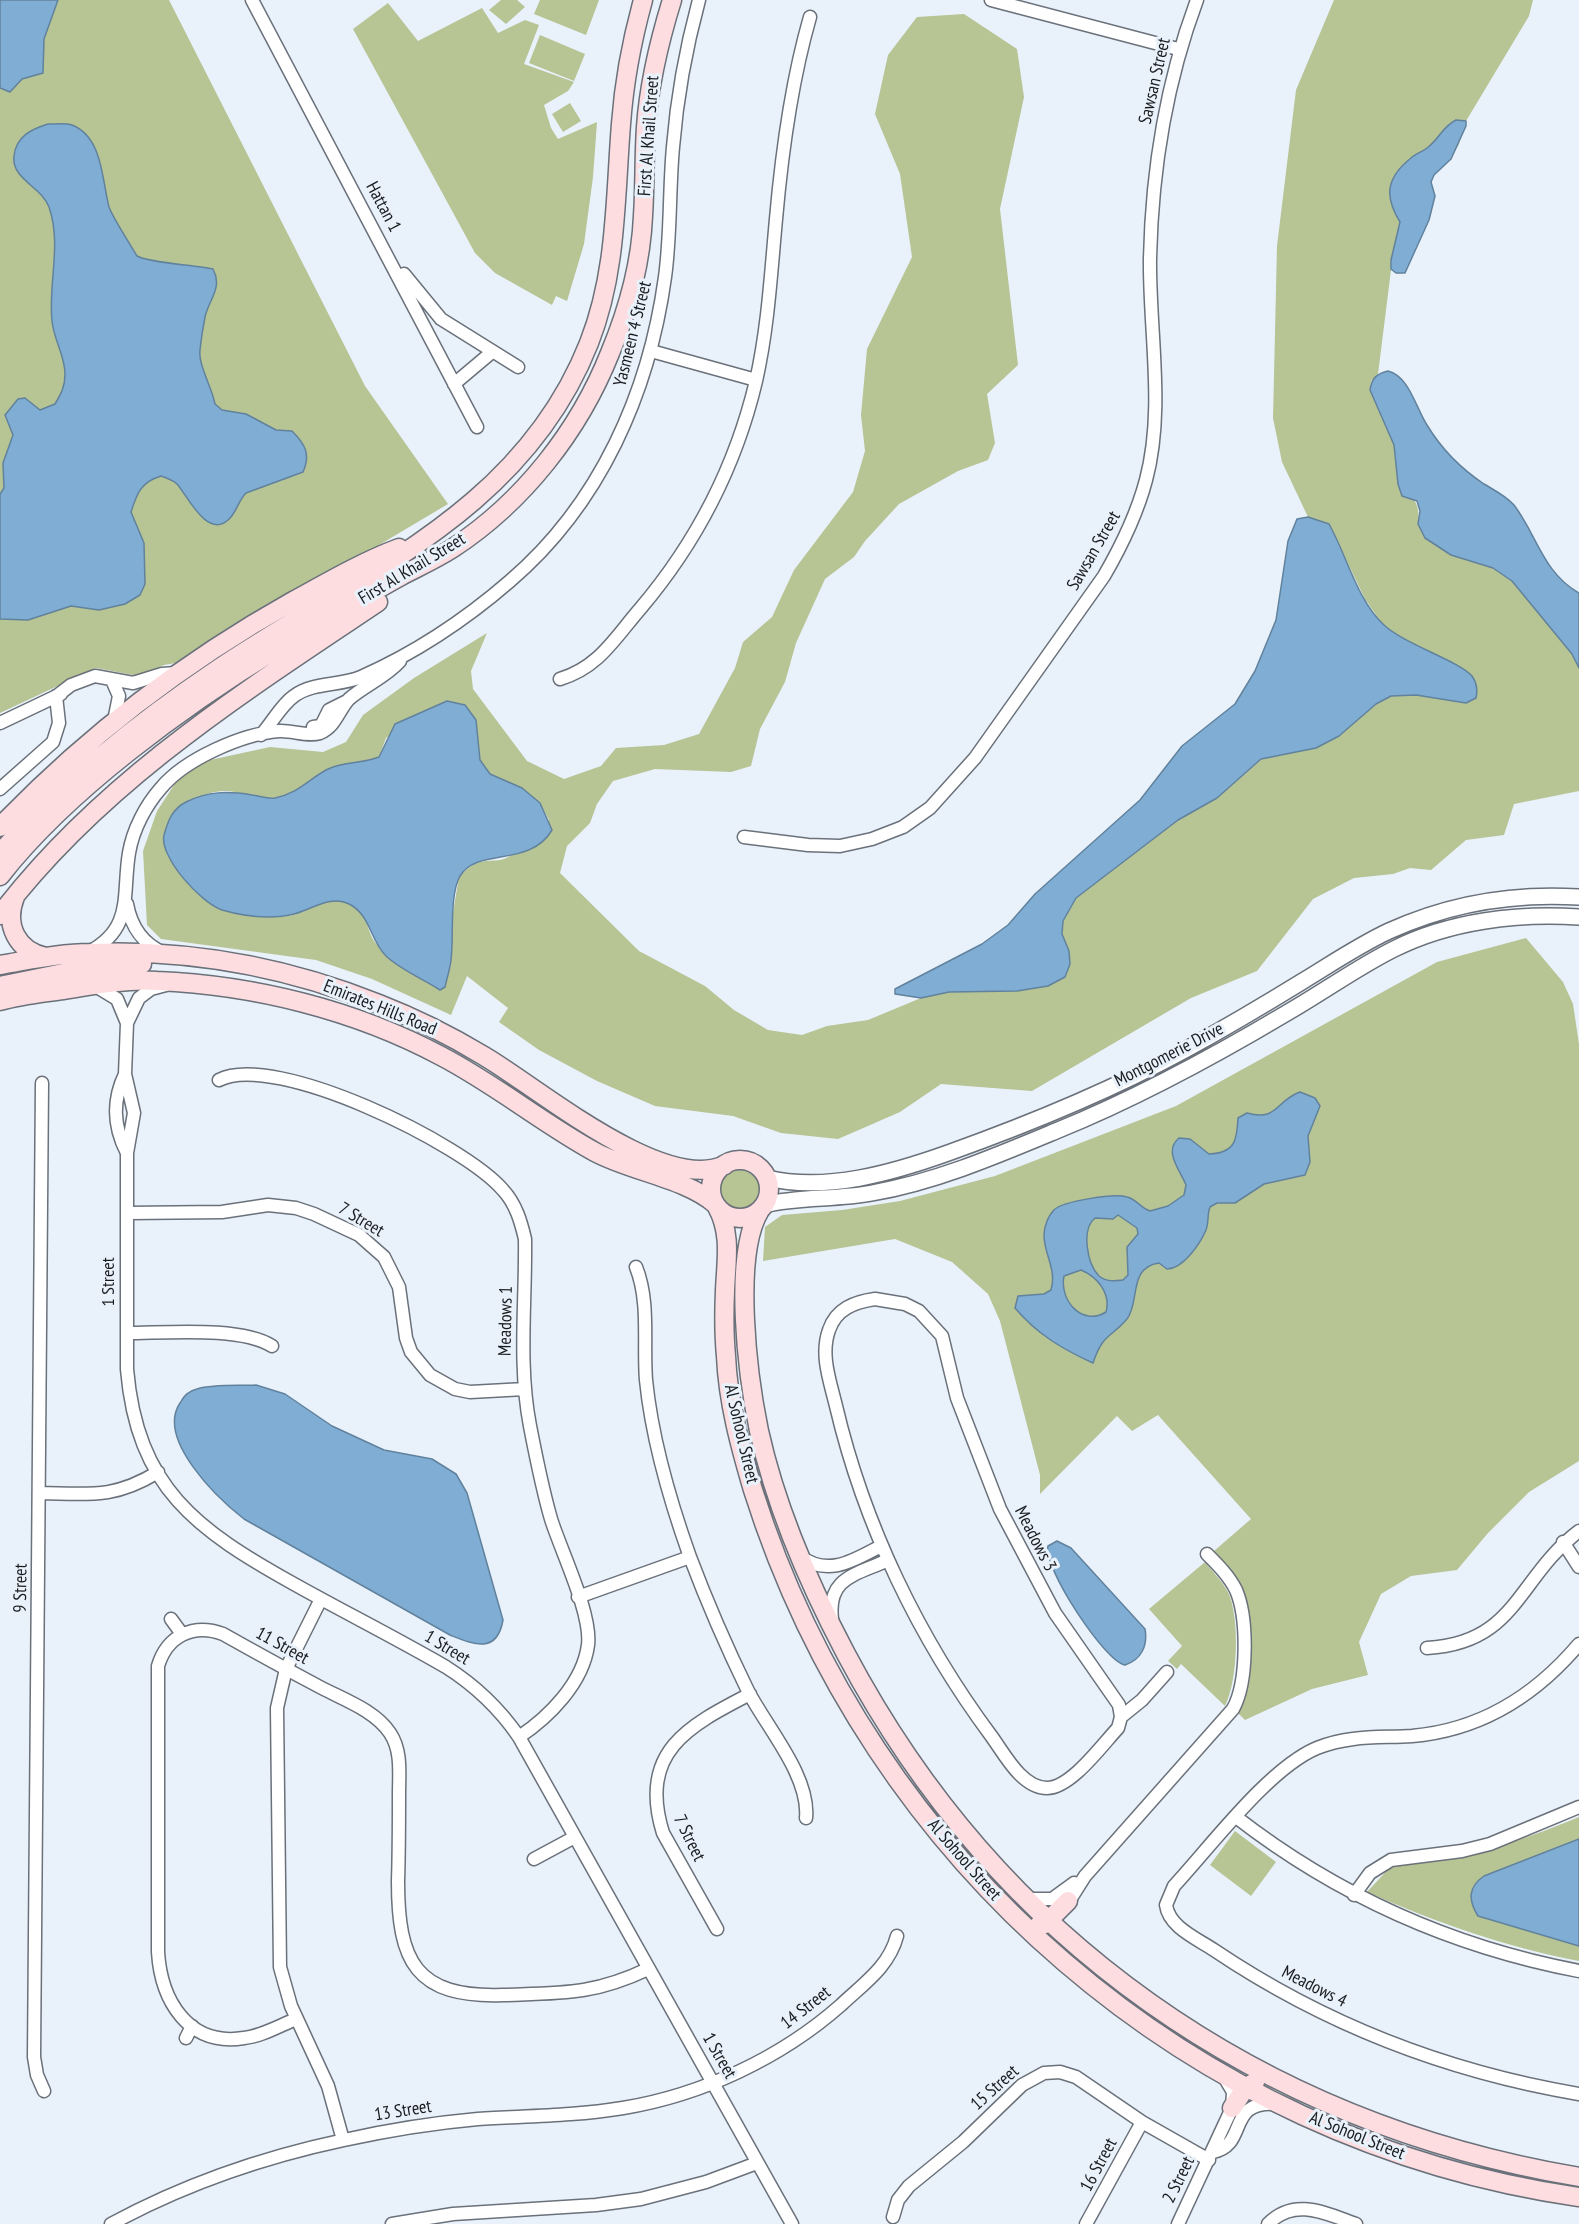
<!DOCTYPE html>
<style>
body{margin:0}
canvas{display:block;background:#e9f1fb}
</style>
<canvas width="1579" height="2224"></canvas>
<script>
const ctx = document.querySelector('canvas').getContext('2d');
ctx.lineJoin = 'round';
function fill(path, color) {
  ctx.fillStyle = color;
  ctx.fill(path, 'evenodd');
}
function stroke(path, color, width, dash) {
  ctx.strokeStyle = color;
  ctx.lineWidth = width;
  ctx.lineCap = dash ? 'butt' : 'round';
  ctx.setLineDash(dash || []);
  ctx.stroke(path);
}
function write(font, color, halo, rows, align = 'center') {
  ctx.font = font + ' "PT Sans Narrow",sans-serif';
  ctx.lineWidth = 6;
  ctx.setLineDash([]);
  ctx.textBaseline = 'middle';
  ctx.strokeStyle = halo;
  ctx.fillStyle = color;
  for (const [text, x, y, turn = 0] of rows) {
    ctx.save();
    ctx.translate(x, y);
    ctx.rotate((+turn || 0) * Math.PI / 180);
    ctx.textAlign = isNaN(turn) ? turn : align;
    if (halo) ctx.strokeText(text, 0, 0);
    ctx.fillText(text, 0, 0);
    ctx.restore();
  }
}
fill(new Path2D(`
 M 0,0 L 169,0 L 365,386 L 448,504 L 182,662 L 164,665 L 138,676 L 96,668 L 0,713 Z
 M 501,0 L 517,0 L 525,7 L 506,24 L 489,10 Z
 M 540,0 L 599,0 L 586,35 L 534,14 Z
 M 1334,0 L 1533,0 L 1529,16 L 1466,121 L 1459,144 L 1451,159 L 1434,175 L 1431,182 L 1435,196 L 1429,220 L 1405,273 L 1396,273 L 1391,270 L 1378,374 L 1371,381 L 1370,390 L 1394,445 L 1398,484 C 1413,497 1421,503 1418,524 L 1451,555 L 1493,568 L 1512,581 L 1572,654 L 1579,668 L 1579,791 L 1514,804 L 1504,835 L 1466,840 L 1431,870 L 1410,868 L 1393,874 L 1354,878 L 1313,899 L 1257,971 L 1191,998 L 1032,1091 L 941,1084 L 900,1112 L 838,1139 L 781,1133 L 733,1116 L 655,1106 L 597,1081 L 539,1050 L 499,1022 L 508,1008 L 467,976 L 451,1015 L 372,979 L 316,960 L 161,939 L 147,925 L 143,851 L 157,811 L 178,779 L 201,762 L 270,747 L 323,752 L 346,742 L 363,715 L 414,678 L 487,633 L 471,671 L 473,689 L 527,761 L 564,779 L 601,766 L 616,748 L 664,745 L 699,734 L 735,668 L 743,642 L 772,617 L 794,570 L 853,492 L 865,451 L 861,415 L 867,349 L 912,257 L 900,174 L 875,114 L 888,55 L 917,17 L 964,14 L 1017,49 L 1024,97 L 1000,209 L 1018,365 L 987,394 L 995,443 L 988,460 L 958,471 L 899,504 L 865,541 L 854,557 L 825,579 L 796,643 L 785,682 L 760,729 L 751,766 L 731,772 L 655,769 L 613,781 L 597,804 L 590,823 L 567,846 L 560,873 L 639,951 L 705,986 L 734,1010 L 768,1030 L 802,1035 L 827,1026 L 868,1020 L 921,998 L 949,992 L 1017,991 L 1069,951 L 1062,934 L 1063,921 L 1076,898 L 1178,820 L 1217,798 L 1262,759 L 1316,748 L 1339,736 L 1376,704 L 1391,696 L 1416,695 L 1466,703 L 1412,644 L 1383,625 L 1365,599 L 1329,524 L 1308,517 L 1282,462 L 1273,418 L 1277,246 L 1296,90 ZM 447,701 L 476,720 L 480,760 L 490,774 L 522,788 L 540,803 L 549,820 C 536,832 524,847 510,856 C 493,867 483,851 459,877 L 440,990 C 427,981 382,952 374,941 C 365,926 369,914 350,904 C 329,894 313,910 293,915 C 281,918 266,917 253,916 C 206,910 193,890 167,855 L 184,803 C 198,797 213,790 228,791 C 243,793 259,800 274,798 C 302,794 310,775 330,768 C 346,763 363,764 379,757 L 386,738 L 423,712 Z
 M 388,3 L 418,41 L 482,8 L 498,33 L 525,20 L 539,25 L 524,64 L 574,82 L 568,91 L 544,105 L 551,128 L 558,139 L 597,122 L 593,177 L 584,244 L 567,301 L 556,296 L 552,305 L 495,273 L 475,253 L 353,29 Z
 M 540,35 L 585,54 L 574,81 L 529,63 Z
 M 570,103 L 581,121 L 563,132 L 552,114 Z
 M 1526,938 L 1563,982 L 1573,1004 L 1579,1044 L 1579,1461 L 1529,1492 L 1488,1533 L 1457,1570 L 1411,1576 L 1381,1594 L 1359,1642 L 1368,1675 L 1312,1689 L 1245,1720 L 1238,1713 L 1248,1682 L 1248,1612 L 1238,1580 L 1214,1551 L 1251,1519 L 1158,1415 L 1132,1431 L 1117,1416 L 1040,1494 L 1040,1475 L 1000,1321 L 988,1294 L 952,1262 L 895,1239 L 763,1261 L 765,1227 L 782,1215 L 842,1210 L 900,1201 L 995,1176 L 1176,1106 L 1437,962 Z
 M717 1189a23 23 0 1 1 46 0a23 23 0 1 1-46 0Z
 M 1205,1562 C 1213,1572 1222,1581 1228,1592 C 1240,1618 1238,1680 1225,1706 L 1181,1664 L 1177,1669 L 1168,1661 L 1182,1646 L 1149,1609 Z
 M 1579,1817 L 1579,1961 C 1505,1947 1435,1922 1367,1892 L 1393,1864 C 1464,1859 1514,1844 1579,1817 Z
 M 1235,1831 L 1276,1862 L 1251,1896 L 1210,1865 Z`), '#b7c494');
const water = new Path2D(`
 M 0,0 L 58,0 L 44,39 L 43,73 L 22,79 L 10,92 L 0,88 Z
 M 1456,120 L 1466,121 L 1466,126 L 1451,159 L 1434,175 L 1431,182 L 1435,196 L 1429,220 L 1405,273 L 1396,273 L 1391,269 L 1391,260 L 1400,222 C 1384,196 1386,178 1411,158 C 1415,154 1422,152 1427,148 C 1439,139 1443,126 1456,120 Z
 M 48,124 C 55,124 66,123 72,125 C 103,137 102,181 109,207 C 113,218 130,244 137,256 C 148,263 196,265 213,269 C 223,288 209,299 205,317 C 203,327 201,340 200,350 C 198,365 212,387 215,404 L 222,410 L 246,414 L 276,430 L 292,431 C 305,444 311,454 303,472 L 246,493 C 238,501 236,514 228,520 C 207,539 187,495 177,484 C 173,480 167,478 161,476 C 141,482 137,493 131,512 L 144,543 L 145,584 L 140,595 L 125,604 L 99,610 L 71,606 L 28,620 L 0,619 L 0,494 L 4,488 L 3,463 L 13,435 L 5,415 L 18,399 L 25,398 L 40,410 L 55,404 C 61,394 65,387 65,374 C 65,355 54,341 52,321 C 48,283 62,245 49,207 C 42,187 11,179 14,156 C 16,136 32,129 48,124 Z
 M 1388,371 C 1409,376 1416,408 1427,425 C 1442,450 1460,468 1484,484 C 1494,490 1506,496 1514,505 C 1537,535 1543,573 1579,593 L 1579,668 L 1572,654 L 1512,581 L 1493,568 L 1451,555 L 1425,538 L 1418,524 L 1420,511 L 1417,501 L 1402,496 L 1398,484 L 1394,445 L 1370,390 C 1372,378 1376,374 1388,371 Z
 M 1308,517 L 1329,524 C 1347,556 1357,600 1384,625 C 1404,644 1459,661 1472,676 C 1477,683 1478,689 1476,698 L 1466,703 L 1416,695 L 1391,696 L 1376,704 L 1339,736 L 1316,748 L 1261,759 L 1217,798 L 1178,820 L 1076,898 L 1063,921 L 1062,934 L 1069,951 L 1070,964 L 1065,977 L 1048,986 L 1017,991 L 949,992 L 921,998 L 895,994 L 895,989 L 982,944 L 1008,925 L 1035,894 L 1140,800 L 1182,746 L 1235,704 L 1255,671 L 1276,620 L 1288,541 L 1297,519 Z
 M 447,701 L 465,705 L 476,720 L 480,760 L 490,774 L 522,788 L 540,803 L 552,830 C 530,868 477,847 460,876 C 449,896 454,937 451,960 C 450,969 447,978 445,987 L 440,990 C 423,979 401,970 386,956 C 370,940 371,917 351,905 C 331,894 313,909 294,914 C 287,916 276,917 267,917 C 253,917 236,914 222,910 C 201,903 159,857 164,835 C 168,821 172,809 186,802 C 208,791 228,791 252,795 C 260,796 267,799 275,798 C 297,794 308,780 326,770 C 341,761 362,764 379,757 L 395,724 Z
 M 1300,1092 L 1315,1098 L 1320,1106 L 1308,1136 L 1310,1162 L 1305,1175 L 1264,1184 L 1235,1203 L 1217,1203 L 1210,1207 C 1207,1215 1209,1222 1206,1230 C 1200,1244 1183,1269 1167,1269 L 1159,1263 C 1128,1267 1140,1303 1127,1319 C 1110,1339 1103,1333 1093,1363 C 1062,1349 1037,1334 1015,1308 L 1018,1296 L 1044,1294 L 1051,1290 C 1057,1269 1044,1255 1044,1235 C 1044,1227 1048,1216 1054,1210 C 1063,1201 1115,1193 1127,1197 C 1136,1199 1141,1208 1150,1211 L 1168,1206 L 1184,1195 L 1186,1185 C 1180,1170 1163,1151 1179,1138 L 1190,1139 L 1209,1154 C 1236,1153 1237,1139 1238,1118 L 1247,1113 C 1278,1122 1276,1100 1300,1092 ZM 1118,1215 L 1137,1228 L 1138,1234 L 1127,1247 L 1128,1275 L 1123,1280 C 1115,1281 1106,1282 1099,1276 C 1087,1264 1081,1229 1095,1218 L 1113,1219 ZM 1081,1270 C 1098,1277 1111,1294 1106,1312 C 1082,1327 1059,1300 1064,1276 Z
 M 256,1385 L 285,1394 L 332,1426 L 384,1450 L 432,1459 L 456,1474 L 467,1493 L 503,1620 C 497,1655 473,1644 450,1635 L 244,1519 C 217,1498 156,1439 180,1403 C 184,1396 188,1391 197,1389 C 214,1384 238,1386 256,1385 Z
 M 1057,1541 L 1071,1548 L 1145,1629 C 1148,1646 1141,1660 1125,1665 C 1105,1662 1042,1566 1048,1546 Z
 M 1579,1839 L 1579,1946 L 1478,1916 C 1468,1900 1468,1887 1484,1876 Z`);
fill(water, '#80add3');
stroke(water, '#61829d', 1.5);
const minor = new Path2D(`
 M 252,0 L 477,427
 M 991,0 L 1178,49
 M 404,274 L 441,319 L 518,367
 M 651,351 L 756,380
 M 454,384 L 492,352
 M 560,679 C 599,667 614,639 640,609 C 696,543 736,465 756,381 C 768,328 771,273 776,219 C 782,151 791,83 810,17
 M 112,680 L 119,696 L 114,721
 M 58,695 L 71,685 L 95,676 L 133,683 L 162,674 L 176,673
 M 0,723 L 61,694
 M 313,727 L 321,726 L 329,710 L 347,701
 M 261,735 C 272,723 281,705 294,696 C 313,682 340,686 361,677 C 415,653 465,620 510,581 C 600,504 649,393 665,277 C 671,234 669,190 673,147 C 677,97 686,48 699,0
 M 0,789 L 53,742 L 59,723 L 56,696
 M 744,837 L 808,845 L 840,846 L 872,839 L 903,827 L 930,808 L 975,758 L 1104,576 C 1122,545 1137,514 1146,480 C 1165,409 1149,331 1150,258 C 1152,170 1166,83 1197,0
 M 127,904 C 131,926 143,944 164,953
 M 89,952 C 134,928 122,895 129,853 C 133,829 146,805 161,788 C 185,759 242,734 279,731 C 292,730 307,737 320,733 C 336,726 338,711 349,699 C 365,685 386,677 400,661
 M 94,985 L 117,999 L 127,1023
 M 166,985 L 151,989 L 139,998 L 127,1023 L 125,1074 L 134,1113 L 127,1153 L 127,1369 C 137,1488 197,1530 294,1584 C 344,1612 396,1638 446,1667 C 476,1686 499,1708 519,1737 L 792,2224
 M 125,1074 C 112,1101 113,1126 127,1153
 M 219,1080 C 274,1051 464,1144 503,1190 C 516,1204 521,1222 525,1239 C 526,1302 518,1364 530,1426 C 536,1457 542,1488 551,1519 C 561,1551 592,1614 588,1645 C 583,1683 549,1717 519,1737
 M 42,1083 L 34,2057 L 37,2075 L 44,2091
 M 128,1213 L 222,1212 L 268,1205 L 296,1208 L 314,1214 L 359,1235 L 384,1257 L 399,1287 L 406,1338 L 411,1352 L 430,1375 L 455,1389 L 470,1392 L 525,1389
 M 636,1267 C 650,1302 643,1343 646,1380 C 652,1440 670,1501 690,1557 C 707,1602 727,1648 748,1691 C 767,1728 810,1776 806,1818
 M 875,1299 L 905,1304 L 919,1311 L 942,1336 L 957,1398 L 1000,1509 L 1055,1613 L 1119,1705 L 1121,1717 L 1118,1728 C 1102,1745 1071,1788 1047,1788 C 1022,1788 1005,1755 992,1737 C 919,1639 864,1525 836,1406 C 830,1381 820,1355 829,1330 C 836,1309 854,1302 875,1299 Z
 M 127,1333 C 165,1333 241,1326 272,1346
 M 41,1493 C 89,1494 114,1499 158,1472
 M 1563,1542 L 1579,1567
 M 801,1557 C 829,1577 854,1560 881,1546
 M 578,1597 L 690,1557
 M 321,1599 L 286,1669 L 277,1708 L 280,1967 L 291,2006 L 328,2086 L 343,2140
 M 171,1619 L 182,1634
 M 832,1619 C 827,1577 856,1575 888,1560
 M 1579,1644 C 1535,1696 1481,1730 1412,1736 C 1379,1738 1349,1735 1317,1748 C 1269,1768 1211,1846 1174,1886 L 1166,1905 C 1169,1927 1196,1938 1214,1950 C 1324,2024 1449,2072 1579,2094
 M 1427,1648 C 1517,1643 1517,1578 1579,1531
 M 1121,1717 L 1142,1700 L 1167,1672
 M 1236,1817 C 1338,1896 1453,1947 1579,1971
 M 534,1859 L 573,1838
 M 1354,1895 L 1370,1873 L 1391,1860 L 1462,1851 L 1490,1844 L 1579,1807
 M 1028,1899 L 1052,1899 L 1074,1883
 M 1066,1906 L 1085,1876 L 1233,1709 C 1248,1682 1248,1618 1236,1590 C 1229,1576 1218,1565 1207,1554
 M 717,1929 L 663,1833 C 638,1752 688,1726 750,1694
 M 296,2019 C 279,2026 262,2036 244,2038 C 188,2047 161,2000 158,1952 L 158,1666 C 167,1636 193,1623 223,1634 C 255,1652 286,1669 318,1686 C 342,1699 375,1710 390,1733 C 402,1751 399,1773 399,1794 C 399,1823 399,1852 398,1881 C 398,1961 415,1998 503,1995 C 562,1993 593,1995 648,1969
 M 186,2038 L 192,2026
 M 1213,2152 C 1249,2145 1225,2100 1277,2104
 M 893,2217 L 898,2200 L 909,2186 L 963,2142 L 1022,2085 L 1044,2073 L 1060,2072 L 1076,2077 L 1142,2122 L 1209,2160
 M 111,2224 C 183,2185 264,2157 344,2140 C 389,2130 433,2123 478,2119 C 527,2116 575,2116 623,2108 C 702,2095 781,2058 841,2005 C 863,1984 889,1967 897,1936
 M 392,2224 L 453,2214 L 596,2205 L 641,2199 L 706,2182 L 757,2163
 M 1086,2224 L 1142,2122
 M 1178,2224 L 1232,2108 L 1233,2092 L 1223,2075
 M 1268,2224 C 1294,2197 1325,2213 1356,2224`);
const tertiary = new Path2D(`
 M 767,1178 C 826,1192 892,1173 948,1153 C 1029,1124 1110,1091 1185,1050 C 1225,1028 1264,1005 1303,981 C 1331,964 1359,945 1389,931 C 1448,904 1514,893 1579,897
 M 764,1205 C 799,1196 836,1200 872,1193 C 935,1182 996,1156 1056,1131 C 1135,1099 1211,1058 1285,1014 C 1322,993 1356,968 1394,949 C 1450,921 1517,913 1579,917`);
const secondary = new Path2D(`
 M 0,827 C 86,737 184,662 293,601 C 328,582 362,562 399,548
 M 0,853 C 64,782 139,722 218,669 C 359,574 522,513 589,343 C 617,272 615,199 621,124 C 624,82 632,40 643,0
 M 0,876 C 66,791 186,704 278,648 C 319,624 359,599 401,576 C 418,567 436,559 453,548 C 523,502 579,431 610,353 C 628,310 641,263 643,216 C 645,186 644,157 646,127 C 649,84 659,42 672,0
 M 15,897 C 4,925 17,951 46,957
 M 0,915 C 100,783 242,693 378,602
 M 0,965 C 30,960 60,953 90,953 C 189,949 287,967 379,1004 C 415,1018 451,1036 484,1056 C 537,1087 663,1194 725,1165
 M 0,986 L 83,969 L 142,964
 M 0,1001 C 20,995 42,993 63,990 C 94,985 126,979 157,981 C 254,985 355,1010 441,1056 C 495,1084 542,1123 595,1152 C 630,1171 687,1179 715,1204
 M711 1189a29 29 0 1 1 58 0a29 29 0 1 1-58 0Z
 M 717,1207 C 732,1234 726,1262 725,1291 C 724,1313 724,1335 726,1356 C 728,1402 740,1446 753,1490 C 870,1862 1192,2142 1579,2197
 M 760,1210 C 732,1256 748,1378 759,1431 C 776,1508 809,1584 846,1654 C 998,1941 1260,2123 1579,2177
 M 1039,1925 L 1045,1924 L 1068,1901
 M 1232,2108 L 1246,2087 L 1255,2082`);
stroke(minor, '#6a717a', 15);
stroke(tertiary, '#6a717a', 18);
stroke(secondary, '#6a717a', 21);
stroke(minor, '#fff', 12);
stroke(tertiary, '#fff', 15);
stroke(secondary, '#fedde0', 18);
write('18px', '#191c1f', '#e9f1fb', [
 ["Sawsan Street",1155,81,-77],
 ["First Al Khail Street",649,136,-86],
 ["Hattan 1",383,207,62],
 ["Yasmeen 4 Street",633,334,-76],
 ["Sawsan Street",1094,551,-60],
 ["First Al Khail Street",412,569,-31],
 ["Emirates Hills Road",380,1008,22],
 ["Montgomerie Drive",1169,1055,-27],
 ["7 Street",361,1220,31],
 ["1 Street",109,1282,-90],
 ["Meadows 1",506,1321,-89],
 ["Al Sohool Street",741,1434,77],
 ["Meadows 3",1035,1539,63],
 ["9 Street",21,1588,-89],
 ["11 Street",282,1646,29],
 ["1 Street",447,1648,31],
 ["7 Street",689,1838,64],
 ["Al Sohool Street",964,1860,49],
 ["Meadows 4",1314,1987,27],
 ["14 Street",806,2008,-38],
 ["1 Street",719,2056,60],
 ["15 Street",995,2088,-42],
 ["13 Street",403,2111,-9],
 ["Al Sohool Street",1357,2136,22],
 ["16 Street",1099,2165,-62],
 ["2 Street",1179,2180,-64]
]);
</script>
